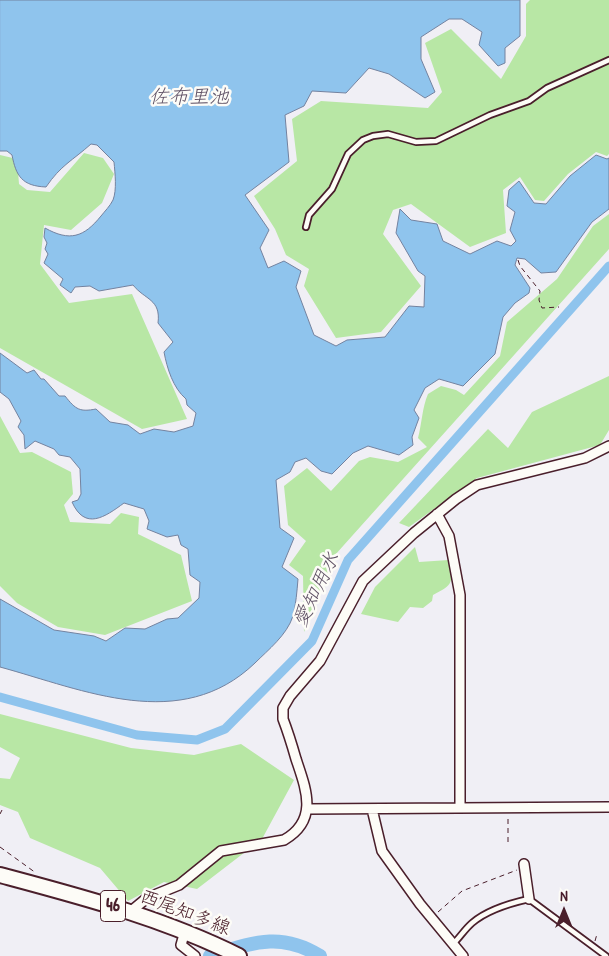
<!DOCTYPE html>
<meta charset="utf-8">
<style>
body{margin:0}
#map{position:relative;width:609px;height:956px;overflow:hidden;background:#f0eff5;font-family:"Patrick Hand",sans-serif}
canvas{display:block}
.north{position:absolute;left:539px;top:886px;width:50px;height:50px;-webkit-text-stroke:4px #fdfcf7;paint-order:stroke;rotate:0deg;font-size:14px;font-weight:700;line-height:20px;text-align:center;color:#4a1f2b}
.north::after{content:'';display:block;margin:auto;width:18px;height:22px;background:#4a1f2b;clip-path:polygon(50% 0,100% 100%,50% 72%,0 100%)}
</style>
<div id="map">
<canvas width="609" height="956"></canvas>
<div class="north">N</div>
</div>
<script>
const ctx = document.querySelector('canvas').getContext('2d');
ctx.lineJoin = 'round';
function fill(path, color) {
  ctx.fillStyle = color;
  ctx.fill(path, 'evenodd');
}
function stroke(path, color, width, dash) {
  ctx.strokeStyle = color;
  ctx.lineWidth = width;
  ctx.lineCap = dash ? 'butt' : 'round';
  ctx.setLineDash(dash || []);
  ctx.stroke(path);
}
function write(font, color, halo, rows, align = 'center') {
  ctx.font = font + ' "Patrick Hand","Klee One",sans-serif';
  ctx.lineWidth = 5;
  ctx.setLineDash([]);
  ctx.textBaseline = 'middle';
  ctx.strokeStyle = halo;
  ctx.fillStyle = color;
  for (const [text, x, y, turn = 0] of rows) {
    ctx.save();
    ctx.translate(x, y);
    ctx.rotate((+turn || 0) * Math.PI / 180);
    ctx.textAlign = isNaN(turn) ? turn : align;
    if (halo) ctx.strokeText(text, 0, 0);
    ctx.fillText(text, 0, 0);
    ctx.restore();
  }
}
fill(new Path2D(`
 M 530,0 L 609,0 L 609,154 L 607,156 L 596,152 L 568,174 L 544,201 L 535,200 L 520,177 L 503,190 L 506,233 L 470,247 L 411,204 L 393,210 L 383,234 L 421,286 L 381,332 L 336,338 L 304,286 L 309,269 L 286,255 L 275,229 L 254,196 L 297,161 L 292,119 L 321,101 L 428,108 L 442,92 L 425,43 L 451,29 L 501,79 L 526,36 L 526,4 Z
 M 84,153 L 103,158 L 114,174 L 102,203 L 71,230 L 44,225 L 40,264 L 69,303 L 132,294 L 187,419 L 142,429 L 0,348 L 0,155 L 17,159 L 19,184 L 27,190 L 50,192 Z
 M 609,214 L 609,249 L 335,555 L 304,632 L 303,576 L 289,565 L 306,541 L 288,525 L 284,486 L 307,468 L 331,491 L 359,461 L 370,457 L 398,462 L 427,447 L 418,438 C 422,423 422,408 428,394 L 441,386 L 456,390 L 464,395 L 500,356 L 507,322 L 557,279 L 593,226 Z
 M 609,376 L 609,430 L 600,445 L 477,478 L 409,527 L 399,523 L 488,429 L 508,448 L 532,412 Z
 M 0,416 L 20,453 L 32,452 L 71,472 L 73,494 L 64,505 L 70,522 L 110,524 L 121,513 L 139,517 L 138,534 L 181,555 L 192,601 L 105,635 L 58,627 L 17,603 L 0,586 Z
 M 415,547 L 419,562 L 449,560 C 453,583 454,584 433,595 L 432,601 L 423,608 L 410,607 L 398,622 L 361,614 L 375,587 Z
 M 0,714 L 131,748 L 194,755 L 241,744 L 294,780 L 262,839 L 197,889 L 164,882 L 128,901 L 100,868 L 30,838 L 18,812 L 0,805 L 0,778 L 10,779 L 20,758 L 0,747 Z`), '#b8e7a5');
const water = new Path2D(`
 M 0,0 L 520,0 L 520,36 L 505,48 L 505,63 L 498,66 L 479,45 L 482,32 L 462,19 L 449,19 L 421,37 L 421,59 L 435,92 L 425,98 L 389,74 L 369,68 L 346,93 L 312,91 L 304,106 L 285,115 L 289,162 L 245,195 L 269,230 L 260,248 L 268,268 L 284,261 L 301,271 L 296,287 L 314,335 L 336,346 L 347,340 L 385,337 L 409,306 L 424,307 L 425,276 L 418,271 L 396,233 L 400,209 L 411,220 L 437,224 L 443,241 L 470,254 L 497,241 L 511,246 L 516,241 L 510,230 L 515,212 L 507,206 L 509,190 L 519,181 L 534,203 L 546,204 L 570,176 L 596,155 L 607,159 L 609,158 L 609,209 L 592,222 L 556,272 L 541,273 L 525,259 L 517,258 L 515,265 L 530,288 L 529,293 L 515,303 L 503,317 L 495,354 L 463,386 L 439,379 L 425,388 L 414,410 L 419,418 L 412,437 L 413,445 L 399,455 L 368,446 L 353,453 L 332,474 L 321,471 L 306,458 L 295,462 L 290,472 L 276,480 L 280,528 L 294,538 L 282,567 L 298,579 C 297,591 296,604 293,616 C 287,635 268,650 255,663 C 181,734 84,690 0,667 L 0,599 L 54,630 L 94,636 L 106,641 L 125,628 L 145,629 L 167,619 L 178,618 L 199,598 L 200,582 L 190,575 L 188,549 L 181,545 L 178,535 L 167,537 L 147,529 L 149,521 L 144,509 L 124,503 C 105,517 85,531 72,502 L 78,500 L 81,494 L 80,469 L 70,457 L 59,455 L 54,449 L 35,441 L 25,449 L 24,435 L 18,427 L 21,421 L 9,399 L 0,392 L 0,353 L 27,373 L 34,370 L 41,379 L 44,379 L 59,396 L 65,396 C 76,410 80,412 96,409 L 110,422 L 128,425 L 140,434 L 154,429 L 174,432 L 193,426 L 196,413 L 187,405 L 186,399 C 173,388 167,368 164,352 L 173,342 L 158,323 C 161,299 145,300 133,285 L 99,291 L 90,286 L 75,287 L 71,293 L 60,285 L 63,279 L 44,263 L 48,254 L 45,249 L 47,243 L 44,237 L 45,228 C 70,242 84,237 101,216 C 105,211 110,206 113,200 C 117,190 115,173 114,162 L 97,145 L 91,144 C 72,161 61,165 46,187 C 22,186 16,176 12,155 L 7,151 L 0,151 Z`);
fill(water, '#8fc4ed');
stroke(water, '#73829f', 1);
stroke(new Path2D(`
 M 0,697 L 137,735 L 197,740 L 225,729 L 312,641 L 348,560 L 609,266`), '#8fc4ed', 9);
stroke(new Path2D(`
 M 210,956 C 252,943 280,931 320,956`), '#8fc4ed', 14);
const service = new Path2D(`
 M 306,227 L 309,215 L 332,189 L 348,154 L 363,140 L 373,136 L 388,134 L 416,142 L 436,141 L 490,115 L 529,101 L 547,88 L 609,60
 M 454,943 C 460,937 465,929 472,923 C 487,910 511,903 529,899 L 606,956`);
const minor = new Path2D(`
 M 437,514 L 449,536 L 460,595 L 460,808
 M 307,809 L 609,807
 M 372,809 L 382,851 L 420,904 L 463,956
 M 524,864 L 529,899
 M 130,912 L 147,898 L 179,885 L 221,851 L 284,840 C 319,820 306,789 296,759 C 292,745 288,732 283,719 L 283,708 L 290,696 L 320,661 L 363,581 L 414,533 L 456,499 L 477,485 L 585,458 L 609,446
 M 185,931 L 181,945 L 195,956`);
const primary = new Path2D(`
 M 0,875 C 82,897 163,918 239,956`);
stroke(service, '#4a1f2b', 8);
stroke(minor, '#4a1f2b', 12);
stroke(primary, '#4a1f2b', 18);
stroke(new Path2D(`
 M 518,260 L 520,266 L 540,291 L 539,300 L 542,308 L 559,307
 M 0,814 L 2,810
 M 508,842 L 508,817
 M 0,847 L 36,873
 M 438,912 L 462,891 L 517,870
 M 595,941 L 597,934`), '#4a1f2b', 1, [5, 4]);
stroke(service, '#fdfcf7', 4.5);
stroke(minor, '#fdfcf7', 9);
stroke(primary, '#fdfcf7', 14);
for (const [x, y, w] of [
 [113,906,25]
]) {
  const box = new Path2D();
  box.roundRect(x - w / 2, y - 15.5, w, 31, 4);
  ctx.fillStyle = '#fdfcf7';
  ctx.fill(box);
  stroke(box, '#4a1f2b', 1);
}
write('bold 18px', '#4a1f2b', null, [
 ["46",113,906]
]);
write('19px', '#4a1f2b', '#fdfcf7', [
 ["西尾知多線",185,913,21]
]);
write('italic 20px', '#5f5165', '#fdfcf7', [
 ["佐布里池",189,98],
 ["愛知用水",317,590,-64]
]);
</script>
